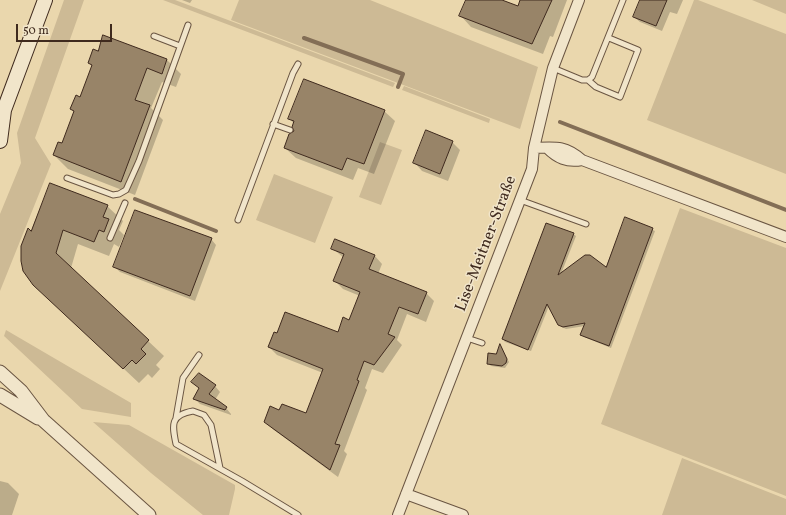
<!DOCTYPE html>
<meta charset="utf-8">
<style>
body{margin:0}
#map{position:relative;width:786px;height:515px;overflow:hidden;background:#ead7ad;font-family:Vollkorn,serif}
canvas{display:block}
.scale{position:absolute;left:16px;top:24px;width:96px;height:18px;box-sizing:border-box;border:2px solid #3f2a1e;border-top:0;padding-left:5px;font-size:12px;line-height:14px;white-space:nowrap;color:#3f2a1e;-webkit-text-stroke:3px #f1e5ca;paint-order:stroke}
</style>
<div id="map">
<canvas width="786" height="515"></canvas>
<div class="scale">50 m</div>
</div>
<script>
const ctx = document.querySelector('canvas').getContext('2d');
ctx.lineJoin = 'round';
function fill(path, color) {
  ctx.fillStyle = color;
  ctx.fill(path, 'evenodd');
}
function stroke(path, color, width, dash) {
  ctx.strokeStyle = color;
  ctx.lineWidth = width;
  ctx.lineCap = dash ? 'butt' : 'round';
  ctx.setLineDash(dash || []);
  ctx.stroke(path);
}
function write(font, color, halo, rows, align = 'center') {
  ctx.font = font + ' Vollkorn,serif';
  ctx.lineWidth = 3;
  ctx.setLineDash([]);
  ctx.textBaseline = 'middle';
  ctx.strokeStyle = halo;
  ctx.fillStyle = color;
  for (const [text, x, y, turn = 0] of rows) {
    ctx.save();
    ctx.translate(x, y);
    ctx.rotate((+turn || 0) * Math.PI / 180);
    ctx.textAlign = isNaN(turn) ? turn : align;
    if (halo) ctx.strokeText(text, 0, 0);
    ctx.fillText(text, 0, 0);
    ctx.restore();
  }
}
fill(new Path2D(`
 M 64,0 L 84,0 L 35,138 L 51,164 L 0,291 L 0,214 L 21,163 L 17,133 Z
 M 163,0 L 175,0 L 395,83 L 393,87 Z
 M 239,0 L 370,0 L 538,67 L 520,129 L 231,20 Z
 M 694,0 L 698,0 L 786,34 L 786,174 L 647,120 Z
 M 752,0 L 786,0 L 786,14 Z
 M 404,86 L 490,119 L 489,123 L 402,90 Z
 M 380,142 L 402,150 L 381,205 L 359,197 Z
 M 274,174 L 333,197 L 315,243 L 256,220 Z
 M 680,208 L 786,248 L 786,496 L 601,424 Z
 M 6,330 L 131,403 L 131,417 L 82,409 L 4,336 Z
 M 93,422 L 129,425 L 235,485 L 235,489 L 229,515 L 203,515 L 151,473 Z
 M 682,458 L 786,499 L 786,515 L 662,515 Z`), '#cdba95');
fill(new Path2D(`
 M 182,0 L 192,0 L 190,3 Z
 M 467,0 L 500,0 L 518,7 L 521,0 L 567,0 L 553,37 L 550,36 L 543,54 L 471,27 L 461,16 Z
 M 641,0 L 683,0 L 677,14 L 670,12 L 662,31 L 640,22 L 634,17 Z
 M 104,36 L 167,60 L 181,74 L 176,87 L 162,82 L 151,108 L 163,120 L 135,195 L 68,169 L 54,155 L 62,144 L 75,113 L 71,109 L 80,98 L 92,66 L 89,63 L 98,52 Z
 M 384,111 L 395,121 L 374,174 L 358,168 L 353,180 L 296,158 L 285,148 L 295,131 L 294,124 L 290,119 Z
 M 452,142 L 460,150 L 448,181 L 422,171 L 414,162 Z
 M 107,206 L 123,221 L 119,230 L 124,235 L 119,247 L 114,244 L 109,256 L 78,244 L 71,268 L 164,356 L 156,365 L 160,369 L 152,378 L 148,374 L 139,383 L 34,285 L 32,233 Z
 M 625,219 L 655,231 L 611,348 L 584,337 L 581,335 L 585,326 L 566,329 L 562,327 L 549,306 L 531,351 L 505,342 L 503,339 L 573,234 L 576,236 L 561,274 L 607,269 Z
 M 211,239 L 216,245 L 195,301 L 120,272 L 114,266 Z
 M 332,248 L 374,255 L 382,264 L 378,274 L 426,293 L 434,301 L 426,322 L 407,314 L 397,340 L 402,345 L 383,373 L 372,369 L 365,388 L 367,390 L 344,451 L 347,454 L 338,477 L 274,430 L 265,422 L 280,411 L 307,414 L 323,373 L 277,355 L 269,347 L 338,333 L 350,321 L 360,296 L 343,289 L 335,281 L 344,258 Z
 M 500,346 L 509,362 L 505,368 L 491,366 L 488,363 L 497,355 Z
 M 193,382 L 215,386 L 220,392 L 215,400 L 226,408 L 231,414 L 231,415 L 200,404 L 195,399 L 200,389 Z
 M 0,481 L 8,483 L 19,494 L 12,515 L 0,515 Z`), '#0003');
stroke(new Path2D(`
 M 304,38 L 403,74 L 398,87
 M 560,122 L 786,210
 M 135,199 L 216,231`), '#836e56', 4);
const building = new Path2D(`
 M 466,0 L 502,0 L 518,6 L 520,0 L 552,0 L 532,44 L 459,16 Z
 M 640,0 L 667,0 L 656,26 L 633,17 Z
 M 103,35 L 167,59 L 162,74 L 147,68 L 135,100 L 150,105 L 121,182 L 53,155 L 58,142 L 62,143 L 74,111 L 70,109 L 76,95 L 80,97 L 92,65 L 88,63 L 93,49 L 98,51 Z
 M 304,79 L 385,110 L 364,164 L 347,158 L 342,170 L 284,148 L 289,134 L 294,131 L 292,127 L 294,121 L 288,119 Z
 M 426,130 L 453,141 L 440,174 L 413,163 Z
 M 50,183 L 108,205 L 103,217 L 109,219 L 104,232 L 99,230 L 94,242 L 63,230 L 56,253 L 149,340 L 141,349 L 146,354 L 136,364 L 132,360 L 123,369 L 33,285 L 23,271 L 21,261 L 21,246 L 28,228 L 31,231 Z
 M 135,210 L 212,238 L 190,296 L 113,267 Z
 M 625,217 L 653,228 L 609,346 L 580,335 L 585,323 L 563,327 L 558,325 L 547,304 L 528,350 L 502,339 L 546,223 L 574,233 L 558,275 L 585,255 L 590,255 L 606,267 Z
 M 335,239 L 375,255 L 369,269 L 427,292 L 418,314 L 399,307 L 388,334 L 395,337 L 374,365 L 364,361 L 357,380 L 359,381 L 335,444 L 340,445 L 330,470 L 264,422 L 270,406 L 279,410 L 282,404 L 306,413 L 323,369 L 268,347 L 274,332 L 277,333 L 285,312 L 338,332 L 343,317 L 349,320 L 360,292 L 333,281 L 344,254 L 331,249 Z
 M 500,344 L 507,359 L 506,363 L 502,366 L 487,364 L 488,353 L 496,354 Z
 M 199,373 L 216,385 L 209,394 L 227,407 L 225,410 L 193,399 L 199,388 L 191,382 Z`);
fill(building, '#988468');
stroke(building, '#3f2a1e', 1);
const service = new Path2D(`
 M 154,36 L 180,46
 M 553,68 L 582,80 L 588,80 L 596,87 L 620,97 L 638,50 L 609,38
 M 588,80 L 592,77 L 623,0
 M 273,124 L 290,130
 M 67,178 L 113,195 L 119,194 L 126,190 L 139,161 L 188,25
 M 520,200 L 586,224
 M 238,220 L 293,73 L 298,64
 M 110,238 L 125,203
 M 467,338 L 482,343
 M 176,418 L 183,378 L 199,355
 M 220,468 L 211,425 L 204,415 L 193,411 C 170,415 172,425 176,444 L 242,481 L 298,515`);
const minor = new Path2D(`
 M 534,148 C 555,147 565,145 582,160 L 786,237
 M 547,148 C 557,158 567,163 582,160
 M 406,494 L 463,515
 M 398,515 L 532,169 L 534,148 L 553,68 L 579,0`);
const tertiary = new Path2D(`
 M 0,372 L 21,391 L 43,420 L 149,515
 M 0,395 L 38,418`);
const secondary = new Path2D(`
 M 0,141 L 4,110 L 45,0`);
stroke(service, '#6a5542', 7);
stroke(minor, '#6a5542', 12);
stroke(tertiary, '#6a5542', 15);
stroke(secondary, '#3f2a1e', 16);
stroke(service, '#f1e5ca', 5);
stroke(minor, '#f1e5ca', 10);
stroke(tertiary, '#f1e5ca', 13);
stroke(secondary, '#f1e5ca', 14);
write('16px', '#3f2a1e', '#f1e5ca', [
 ["Lise-Meitner-Straße",487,244,-69]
]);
</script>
